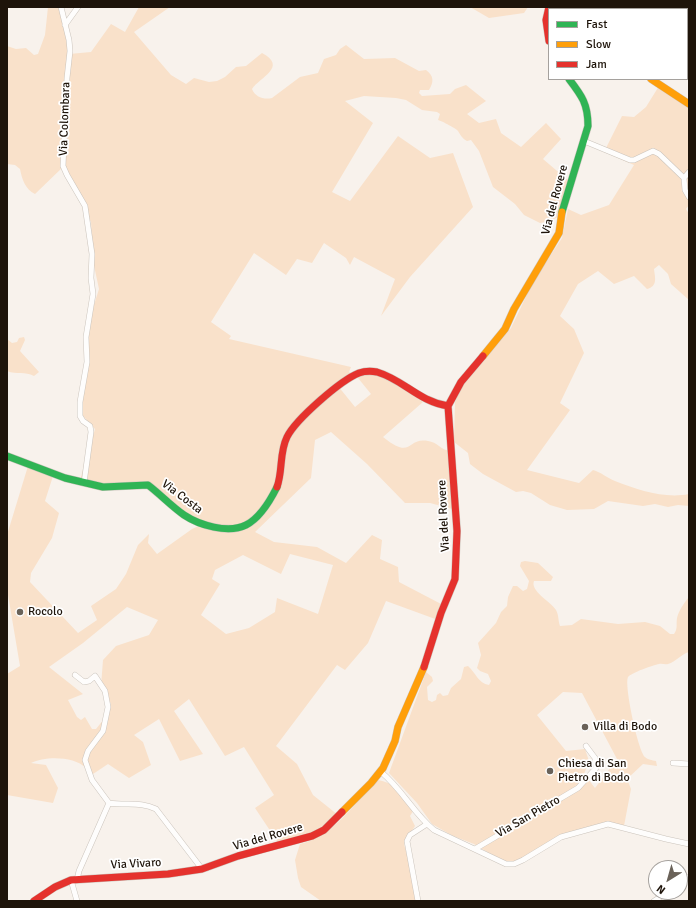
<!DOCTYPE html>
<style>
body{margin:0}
#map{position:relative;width:696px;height:908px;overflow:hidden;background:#f8f2ec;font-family:Signika,sans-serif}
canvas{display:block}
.frame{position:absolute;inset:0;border:8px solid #1e140a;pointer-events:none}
.legend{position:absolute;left:548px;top:8px;width:140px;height:72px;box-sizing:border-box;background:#fff;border:1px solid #a5a19d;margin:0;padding:5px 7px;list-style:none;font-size:12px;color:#1e140a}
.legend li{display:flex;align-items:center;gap:8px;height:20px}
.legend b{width:20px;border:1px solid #a5a19d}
.north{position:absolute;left:648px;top:860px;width:40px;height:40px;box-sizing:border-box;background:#fff;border:1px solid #a5a19d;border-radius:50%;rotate:217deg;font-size:11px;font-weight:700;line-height:16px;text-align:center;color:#1e140a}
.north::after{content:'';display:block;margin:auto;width:14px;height:18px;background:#6a6259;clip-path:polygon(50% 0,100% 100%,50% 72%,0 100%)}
</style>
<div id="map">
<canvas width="696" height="908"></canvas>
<div class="frame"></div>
<ul class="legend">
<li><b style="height:5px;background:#30b455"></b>Fast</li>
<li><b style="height:5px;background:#ff9f0a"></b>Slow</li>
<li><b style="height:5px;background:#e5322d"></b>Jam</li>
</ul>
<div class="north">N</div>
</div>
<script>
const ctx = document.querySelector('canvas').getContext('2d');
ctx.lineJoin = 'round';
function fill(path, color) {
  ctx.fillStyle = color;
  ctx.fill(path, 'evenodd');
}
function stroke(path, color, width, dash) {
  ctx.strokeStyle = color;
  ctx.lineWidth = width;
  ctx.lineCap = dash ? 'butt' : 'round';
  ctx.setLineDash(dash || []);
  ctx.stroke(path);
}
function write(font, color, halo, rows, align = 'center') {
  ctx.font = font + ' Signika,sans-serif';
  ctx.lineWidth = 3.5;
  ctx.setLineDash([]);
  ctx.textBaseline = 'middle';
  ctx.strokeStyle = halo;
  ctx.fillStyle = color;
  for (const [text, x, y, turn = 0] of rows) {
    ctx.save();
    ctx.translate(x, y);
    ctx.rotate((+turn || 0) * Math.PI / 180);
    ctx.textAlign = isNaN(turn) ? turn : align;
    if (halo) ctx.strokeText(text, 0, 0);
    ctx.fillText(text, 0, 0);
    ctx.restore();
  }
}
fill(new Path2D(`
 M 48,7 L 61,7 L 68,25 L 69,54 L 91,52 L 111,24 L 125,32 L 139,7 L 170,7 L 134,32 L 171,75 L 186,84 L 194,78 L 209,82 L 217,81 L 225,77 L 236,67 L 246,66 L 262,53 C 288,67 260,77 252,89 C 255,97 264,100 272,98 L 300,77 L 318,73 L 324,59 L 336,55 L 340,49 L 346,45 L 364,59 L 395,58 L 419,71 L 426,70 C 434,76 434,82 429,90 L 420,90 L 419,93 L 422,96 L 450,94 L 455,89 L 466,85 L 486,101 L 467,114 L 479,123 L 496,119 L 501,133 L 521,147 L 546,123 L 561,139 L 543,159 L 570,182 L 560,216 L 550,221 L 540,223 L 524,215 L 515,204 L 493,187 L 479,151 L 471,140 L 467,141 C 462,138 461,136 458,131 C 457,129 442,121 438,120 L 440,114 L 437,112 L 422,110 L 406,100 L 396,98 L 364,96 L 345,101 L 373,123 L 332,192 L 350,201 L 398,136 L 430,158 L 453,153 L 473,207 L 410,277 L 381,316 L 395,279 L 354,257 L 350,265 L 346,258 L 324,243 L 312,263 L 297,259 L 286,275 L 254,253 L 211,322 L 231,336 L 229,339 L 351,367 L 349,372 L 353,375 L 338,386 L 355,407 L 371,394 L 358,378 L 365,374 L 381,373 L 423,402 L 383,437 C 413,461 406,437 428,441 C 437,442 441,450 450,451 L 456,510 L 430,503 L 405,503 L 367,464 L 331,432 L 315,440 L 311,478 L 255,532 L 274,542 L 317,547 L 346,563 L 372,535 L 382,540 L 380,559 L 398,567 L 399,582 L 443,605 L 438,620 L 386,601 L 368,643 L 345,670 L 337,665 L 276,746 L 297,764 L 313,795 L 338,815 L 318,831 L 279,844 L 255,808 L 274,795 L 244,747 L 225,756 L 189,699 L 174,711 L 203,754 L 180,761 L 159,719 L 134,735 L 143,742 L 151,765 L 129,778 L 108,764 L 90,776 C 89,774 88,769 86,768 C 74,756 45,756 31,763 L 46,765 L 58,788 L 53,803 L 7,795 L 7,674 L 20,666 L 7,589 L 7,535 L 28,466 L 53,476 L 45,501 L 59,513 L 52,538 L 31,573 L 30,582 L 78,633 L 97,620 L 91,606 L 116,589 L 126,574 L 138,545 L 149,534 L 148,543 L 157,554 L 192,529 L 201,525 L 151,485 L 103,490 L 101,491 L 80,480 L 95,429 L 83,416 L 82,404 L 88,357 L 84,336 L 99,289 L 93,261 L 91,222 L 63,167 L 35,194 C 25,189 22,179 20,169 L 15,165 L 7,164 L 7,46 L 16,49 L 26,48 L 34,55 L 38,54 L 45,35 ZM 290,554 L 333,565 L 318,614 L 277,598 L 275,612 L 249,628 L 226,634 L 201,615 L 220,584 L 212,579 L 215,570 L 243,555 L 281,574 ZM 127,607 L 158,620 L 149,635 L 116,646 L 103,660 L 101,686 L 111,704 L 106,713 L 108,714 L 96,729 L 92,729 L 85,717 L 81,720 L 77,717 L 68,700 L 83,694 L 49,667 L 83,643 Z
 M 470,7 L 528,7 L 524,13 L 489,18 Z
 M 659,86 L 689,106 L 689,205 L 686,209 L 689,214 L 689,300 L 671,284 L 668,274 L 659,265 L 654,269 C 655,278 658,286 647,289 L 634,276 L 614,284 L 598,271 L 578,284 L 560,316 L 574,329 L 584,353 L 560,403 L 570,410 L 527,470 L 579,483 L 593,470 C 601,472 607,478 615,481 C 638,490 665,499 689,494 L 689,506 L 678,505 L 668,507 L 655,504 L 643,506 L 608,501 L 594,509 L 567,510 L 550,505 L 531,493 L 523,491 L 516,492 L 483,474 L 470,464 L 468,453 L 454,442 L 455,402 L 461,388 L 511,328 L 533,282 L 562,238 L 568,209 L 581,215 L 609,205 L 634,165 L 604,152 L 622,116 L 634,117 L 646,107 Z
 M 24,337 L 25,340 L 20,351 L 39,372 L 34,376 C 25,371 17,375 7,371 L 7,339 L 12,343 L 17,342 L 19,338 Z
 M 525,561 L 538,563 L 553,577 L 551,581 L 534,581 C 530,591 550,601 556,610 C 559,615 558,621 560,626 L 572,625 L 581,619 L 618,624 L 645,622 L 660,626 L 670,634 L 674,634 C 678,629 676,624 677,618 C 679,610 684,603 689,597 L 689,652 C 681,654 676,662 668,664 C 665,665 662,663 659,664 C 653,665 631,673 628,677 C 624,685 638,750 645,757 C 648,760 652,760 656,761 L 657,766 L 643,764 L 627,779 L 631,789 L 624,826 L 609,822 L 558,836 L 518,862 L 502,861 L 474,844 L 453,836 L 432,824 L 417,803 L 389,773 L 426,672 L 432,677 L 433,681 L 427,687 L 428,700 L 432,702 L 436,700 L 437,695 L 440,693 L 443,696 L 448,695 L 451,688 L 461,679 L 464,667 L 468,666 C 476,673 478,683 489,685 L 491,681 L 488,674 L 480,671 L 477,668 L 481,655 L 478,643 L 496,623 L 501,612 L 507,606 L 508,597 L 513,586 L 517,586 L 523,591 L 527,589 L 529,581 L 520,566 L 521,562 ZM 563,692 L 582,693 L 617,759 L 595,788 L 584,774 L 589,761 L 585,749 L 566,751 L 537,715 Z
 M 376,780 C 394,781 404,796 415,808 L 410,816 L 415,826 L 404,844 L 411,869 L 417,901 L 321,901 L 301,887 L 298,878 L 295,860 L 300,844 C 333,836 355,804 376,780 Z`), '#f9e1ca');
const street = new Path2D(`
 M 61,7 L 69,40 L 70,51 L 67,78 L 63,166 L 67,175 L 85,206 L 92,254 L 91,278 L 93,294 L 86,337 L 87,362 L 80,402 L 80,416 L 83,421 L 90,426 L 91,432 L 84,483
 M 65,25 L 78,7
 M 584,141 L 630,160 L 634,160 L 653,151 L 659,154 L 684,178 L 689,172
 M 684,178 L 685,190 L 689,197
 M 75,675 L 84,682 L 89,681 L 95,676 L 105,691 L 108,707 L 103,731 L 88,751 L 85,760 L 92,780 L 109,803 L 79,871 L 77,880
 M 673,763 L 689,764
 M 381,772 C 402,789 414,814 434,830 L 506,864 L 514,864 L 523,860 L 561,837 L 608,824 L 666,839 L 689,844
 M 109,803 C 126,806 140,801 156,809 L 202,869
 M 475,849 L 578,788 L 596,768 L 595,758 L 586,746
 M 71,880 L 77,901
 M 680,883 L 689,877
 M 418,901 L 407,841 L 410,835 L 427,824
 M 654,901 L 668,892`);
const fast = new Path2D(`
 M 562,212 L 588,126 C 588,104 582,96 569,79
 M 7,456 L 65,478 L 103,487 L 148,485 C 160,494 171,506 184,515 C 199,525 228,534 246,525 C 260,518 270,501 277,487`);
const slow = new Path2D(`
 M 651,79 L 689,104
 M 483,356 L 505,329 L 514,309 L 559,233 L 562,212
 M 342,812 L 371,783 L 383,768 L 395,741 L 398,727 L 424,667`);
const jam = new Path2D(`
 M 549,7 L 546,20 L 549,41
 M 277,487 C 283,471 279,453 287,437 C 296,419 341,380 359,373 C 365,371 371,371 377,372 C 404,380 418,401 448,406
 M 424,667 L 441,613 L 455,579 L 457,531 L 448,406 L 461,382 L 483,356
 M 34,901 L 55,887 L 71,880 L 168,874 L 202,869 L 238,856 L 312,836 L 324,830 L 342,812`);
stroke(street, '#cbc4bc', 6);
stroke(fast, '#cbc4bc', 8);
stroke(slow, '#cbc4bc', 8);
stroke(jam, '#cbc4bc', 8);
stroke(street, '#fefdfc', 5);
stroke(fast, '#30b455', 7);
stroke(slow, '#ff9f0a', 7);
stroke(jam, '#e5322d', 7);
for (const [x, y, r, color] of [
 [20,612,4,"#6a6259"],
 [585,727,4,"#6a6259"],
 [550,771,4,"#6a6259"]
]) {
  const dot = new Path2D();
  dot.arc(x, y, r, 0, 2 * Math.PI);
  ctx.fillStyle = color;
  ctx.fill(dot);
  stroke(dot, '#fff', 1.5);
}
write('12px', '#1e140a', '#fff', [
 ["Via Colombara",65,119,-88],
 ["Via del Rovere",555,200,-75],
 ["Via Costa",182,497,37],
 ["Via del Rovere",444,516,-93],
 ["Via San Pietro",528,817,-30],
 ["Via del Rovere",268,837,-16],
 ["Via Vivaro",136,864,-3]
]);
write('12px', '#1e140a', '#fff', [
 ["Rocolo",28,612],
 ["Villa di Bodo",593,727],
 ["Chiesa di San",558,764],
 ["Pietro di Bodo",558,778]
], 'left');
</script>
